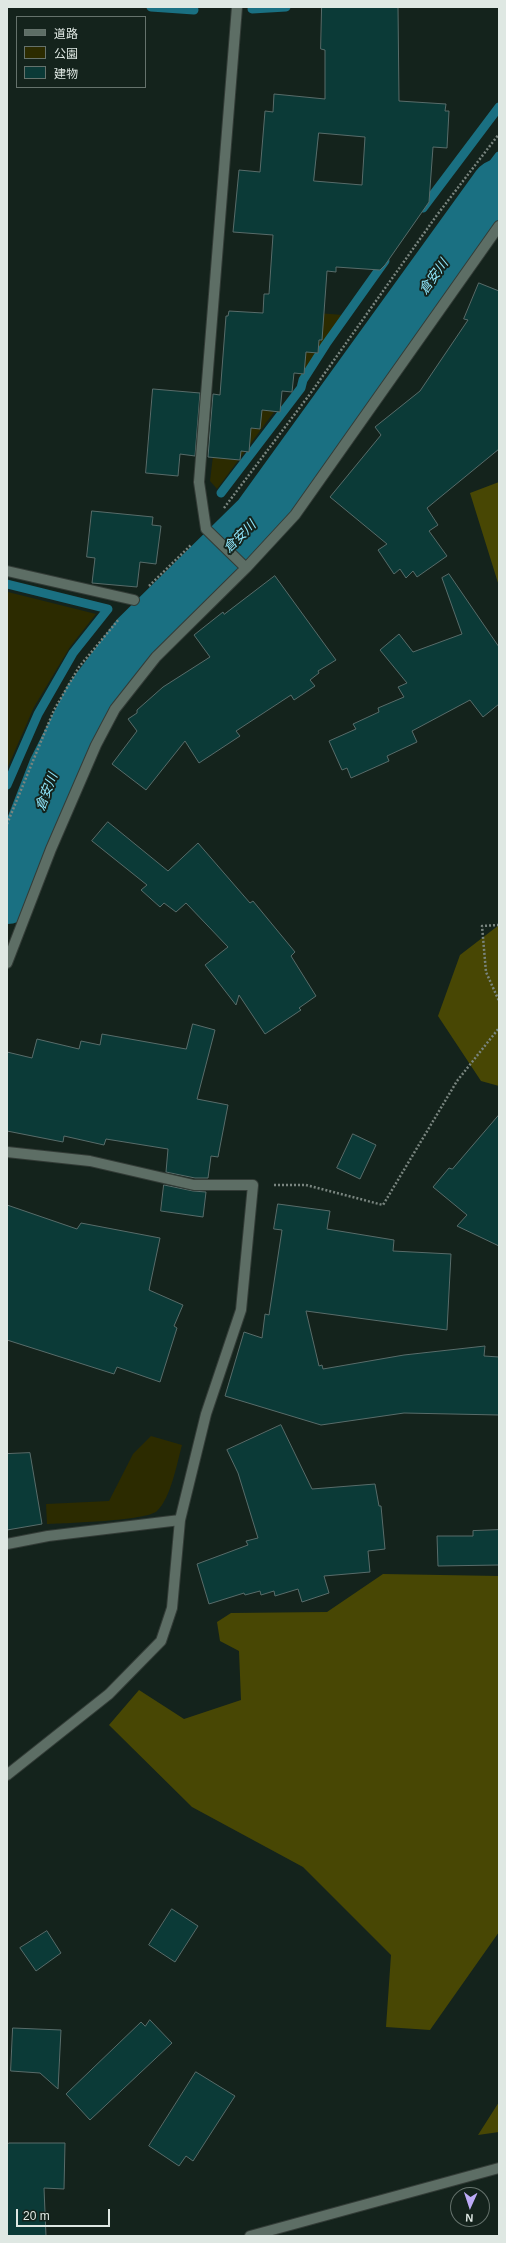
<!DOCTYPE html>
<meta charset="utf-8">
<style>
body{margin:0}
#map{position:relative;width:506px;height:2243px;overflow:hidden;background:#14231c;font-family:Arial,"Noto Sans JP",sans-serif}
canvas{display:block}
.frame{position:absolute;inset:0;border:8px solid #dfe8e3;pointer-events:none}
.legend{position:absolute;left:16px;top:16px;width:130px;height:72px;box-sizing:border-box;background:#14231c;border:1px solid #65726c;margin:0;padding:5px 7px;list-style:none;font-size:12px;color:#dfe8e3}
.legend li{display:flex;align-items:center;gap:8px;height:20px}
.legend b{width:20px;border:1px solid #65726c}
.north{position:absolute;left:450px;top:2187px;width:40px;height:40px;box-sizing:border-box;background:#14231c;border:1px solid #65726c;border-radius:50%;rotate:183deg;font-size:11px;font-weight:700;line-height:16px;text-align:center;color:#dfe8e3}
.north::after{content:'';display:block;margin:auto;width:14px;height:18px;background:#bcaaf6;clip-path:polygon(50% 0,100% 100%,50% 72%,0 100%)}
.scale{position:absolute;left:16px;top:2209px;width:94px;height:18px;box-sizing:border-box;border:2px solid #dfe8e3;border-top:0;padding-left:5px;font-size:12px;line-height:14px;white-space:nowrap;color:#dfe8e3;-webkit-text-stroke:3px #14231c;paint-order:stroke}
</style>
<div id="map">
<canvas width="506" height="2243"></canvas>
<div class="frame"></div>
<ul class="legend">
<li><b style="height:5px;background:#5d6e65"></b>道路</li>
<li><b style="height:11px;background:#2c2b00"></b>公園</li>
<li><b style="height:11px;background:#0b3a37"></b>建物</li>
</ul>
<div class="north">N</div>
<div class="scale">20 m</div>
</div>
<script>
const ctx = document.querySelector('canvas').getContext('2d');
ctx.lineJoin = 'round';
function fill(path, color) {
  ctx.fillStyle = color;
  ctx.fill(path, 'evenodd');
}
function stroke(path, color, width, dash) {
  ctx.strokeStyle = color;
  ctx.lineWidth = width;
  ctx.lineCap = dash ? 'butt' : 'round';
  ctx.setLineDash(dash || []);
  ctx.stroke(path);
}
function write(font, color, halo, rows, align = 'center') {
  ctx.font = font + ' Arial,"Noto Sans JP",sans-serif';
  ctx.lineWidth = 4;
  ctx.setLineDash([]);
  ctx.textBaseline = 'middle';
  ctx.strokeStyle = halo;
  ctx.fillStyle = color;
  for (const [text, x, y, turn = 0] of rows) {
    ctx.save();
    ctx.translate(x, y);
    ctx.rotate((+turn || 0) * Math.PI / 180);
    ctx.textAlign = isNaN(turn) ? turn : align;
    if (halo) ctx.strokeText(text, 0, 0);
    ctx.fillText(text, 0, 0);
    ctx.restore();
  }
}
fill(new Path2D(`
 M 292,311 L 343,315 L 301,378 L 300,378 Z
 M 277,408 L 217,489 L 210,481 L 218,414 Z
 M 8,592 L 96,614 L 70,647 L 34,707 L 7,769 Z
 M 151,1436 L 182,1445 C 177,1463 171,1498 157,1511 C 146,1521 66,1523 47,1524 L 46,1504 L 109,1501 L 133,1454 Z`), '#2c2b00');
fill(new Path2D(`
 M 499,482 L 499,586 L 470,493 Z
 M 499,925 L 499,1086 L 481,1081 L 438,1016 L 460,955 Z
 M 383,1574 L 499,1576 L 499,1932 L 430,2030 L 386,2027 L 391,1955 L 303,1867 L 192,1807 L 109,1725 L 139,1690 L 184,1719 L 241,1700 L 239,1651 L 220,1641 L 217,1622 L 231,1613 L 327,1612 Z
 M 499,2102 L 499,2132 L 478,2135 Z`), '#484704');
fill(new Path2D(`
 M 7,884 L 18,888 L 7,917 Z`), '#1a7082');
stroke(new Path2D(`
 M 151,7 L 194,10
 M 252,9 L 286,7
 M 423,208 L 499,107
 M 221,493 L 301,388 L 303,380 L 326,344 L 385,261
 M 7,584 L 108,609 L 73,653 L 38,714 L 7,785
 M 7,851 C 37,770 69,683 131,621 C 172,580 217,545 253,500 C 290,452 321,400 356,350 C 402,285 450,220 499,156`), '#1a7082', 9);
stroke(new Path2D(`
 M 7,896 L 56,770 L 92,699 L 138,638 L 260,518 L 499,187`), '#1a7082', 56);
const building = new Path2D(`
 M 322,7 L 398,7 L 399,101 L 446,104 L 445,111 L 449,111 L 447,148 L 433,147 L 429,202 L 385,265 L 380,270 L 336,267 L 336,272 L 327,271 L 322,340 L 319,340 L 318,353 L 306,352 L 304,374 L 294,373 L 292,392 L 282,391 L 280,412 L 262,410 L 260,429 L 251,428 L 249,452 L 241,451 L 240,460 L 208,457 L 213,394 L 220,395 L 226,316 L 228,316 L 229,311 L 263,313 L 264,294 L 269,294 L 273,235 L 233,232 L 239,170 L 260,172 L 265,111 L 273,112 L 274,94 L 325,99 L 325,50 L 321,49 ZM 319,133 L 365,137 L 362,185 L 314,181 Z
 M 479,283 L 499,291 L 499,449 L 427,508 L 438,525 L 429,531 L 447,556 L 417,577 L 413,571 L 406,578 L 400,569 L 394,574 L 378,550 L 387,544 L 330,497 L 381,435 L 375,427 L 420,391 L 468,320 L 464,319 Z
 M 153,389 L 200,393 L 195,456 L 180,454 L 178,476 L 146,473 Z
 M 92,511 L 153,517 L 152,525 L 161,526 L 156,564 L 140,562 L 137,587 L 92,583 L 95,558 L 87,557 Z
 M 449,574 L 499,647 L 499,704 L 483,717 L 470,700 L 412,731 L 417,742 L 387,756 L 389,761 L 351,778 L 347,768 L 342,770 L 329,741 L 356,729 L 353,724 L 379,712 L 378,708 L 404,697 L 398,687 L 407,683 L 380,650 L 399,634 L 413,652 L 462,634 L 442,578 Z
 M 275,576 L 336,660 L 318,671 L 319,673 L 310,680 L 315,686 L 294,700 L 291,695 L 236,731 L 240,736 L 199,763 L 185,741 L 146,790 L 112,764 L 137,731 L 128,719 L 137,713 L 137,710 L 163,687 L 210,657 L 194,635 L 223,612 L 224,614 Z
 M 108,822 L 168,871 L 198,843 L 250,903 L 253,901 L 295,952 L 291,956 L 316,996 L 299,1008 L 301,1010 L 265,1034 L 239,995 L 236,1005 L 205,965 L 228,947 L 186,903 L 176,912 L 164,903 L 160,907 L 141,890 L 147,885 L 92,841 Z
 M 193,1024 L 215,1030 L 197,1099 L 228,1105 L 218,1157 L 211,1156 L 208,1178 L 195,1178 L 166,1172 L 168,1149 L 106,1139 L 104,1145 L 64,1136 L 63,1142 L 7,1131 L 7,1052 L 32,1058 L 37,1039 L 79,1049 L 81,1041 L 100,1045 L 102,1034 L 186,1049 Z
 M 499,1115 L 499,1246 L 457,1226 L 467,1215 L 433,1187 L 449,1168 L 452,1169 Z
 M 353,1134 L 376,1145 L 360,1179 L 337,1168 Z
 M 164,1185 L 193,1191 L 206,1192 L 203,1217 L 161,1211 Z
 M 278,1204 L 330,1211 L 327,1229 L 394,1240 L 393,1251 L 451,1254 L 447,1330 L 306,1311 L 319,1366 L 322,1365 L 323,1369 L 404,1355 L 485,1346 L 484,1356 L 499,1357 L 499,1415 L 404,1413 L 321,1425 L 225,1396 L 244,1332 L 262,1338 L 265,1314 L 269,1315 L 282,1230 L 274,1229 Z
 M 7,1205 L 77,1229 L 81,1223 L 160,1238 L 149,1290 L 183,1305 L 174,1326 L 177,1328 L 160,1382 L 117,1367 L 114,1374 L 7,1340 Z
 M 281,1425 L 312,1489 L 375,1484 L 379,1506 L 381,1506 L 385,1549 L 368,1551 L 370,1572 L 324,1576 L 329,1593 L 302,1602 L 298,1589 L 275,1596 L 274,1591 L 261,1595 L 260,1591 L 245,1595 L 244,1593 L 209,1604 L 197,1564 L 248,1545 L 246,1541 L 258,1538 L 238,1473 L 227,1450 Z
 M 30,1453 L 42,1524 L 7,1530 L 7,1454 Z
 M 499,1530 L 499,1565 L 438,1566 L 437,1536 L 473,1536 L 473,1531 Z
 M 172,1909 L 198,1926 L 175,1962 L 149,1945 Z
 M 47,1931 L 61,1953 L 36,1971 L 20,1948 Z
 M 150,2020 L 172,2043 L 90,2120 L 66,2094 L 141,2022 L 145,2026 Z
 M 13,2028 L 61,2030 L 58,2089 L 40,2073 L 11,2071 Z
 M 196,2072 L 235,2096 L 193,2161 L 186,2156 L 179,2166 L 149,2146 Z
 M 9,2143 L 65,2143 L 64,2189 L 44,2188 L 46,2236 L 7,2236 L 7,2145 Z`);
fill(building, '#0b3a37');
stroke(building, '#586c6a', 1);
const street = new Path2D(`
 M 237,7 L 199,482 L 206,529 L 246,568
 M 7,571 L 134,600
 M 7,963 L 51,849 L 96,745 L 115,709 L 156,657 L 246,568 L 295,515 L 499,226
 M 7,1152 L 90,1161 L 194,1185 L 253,1185 L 241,1310 L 206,1414 L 180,1520 L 172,1608 L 161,1641 L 109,1694 L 7,1775
 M 7,1544 L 48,1536 L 180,1520
 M 250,2236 L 499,2168`);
stroke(street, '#333c37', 12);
stroke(new Path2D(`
 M 224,508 L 310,394 L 437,215 L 499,134
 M 149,586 L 191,545
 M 7,824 L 54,710 L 79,667 L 119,619
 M 499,925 L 482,926 L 486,972 L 499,1001
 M 274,1185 L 306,1185 L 383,1205 L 457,1081 L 499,1028`), '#79857f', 2.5, [2, 2]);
stroke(street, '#5d6e65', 10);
write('italic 13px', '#91e8fe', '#14231c', [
 ["倉安川",434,277,-54],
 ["倉安川",240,537,-45],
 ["倉安川",47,792,-69]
]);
</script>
